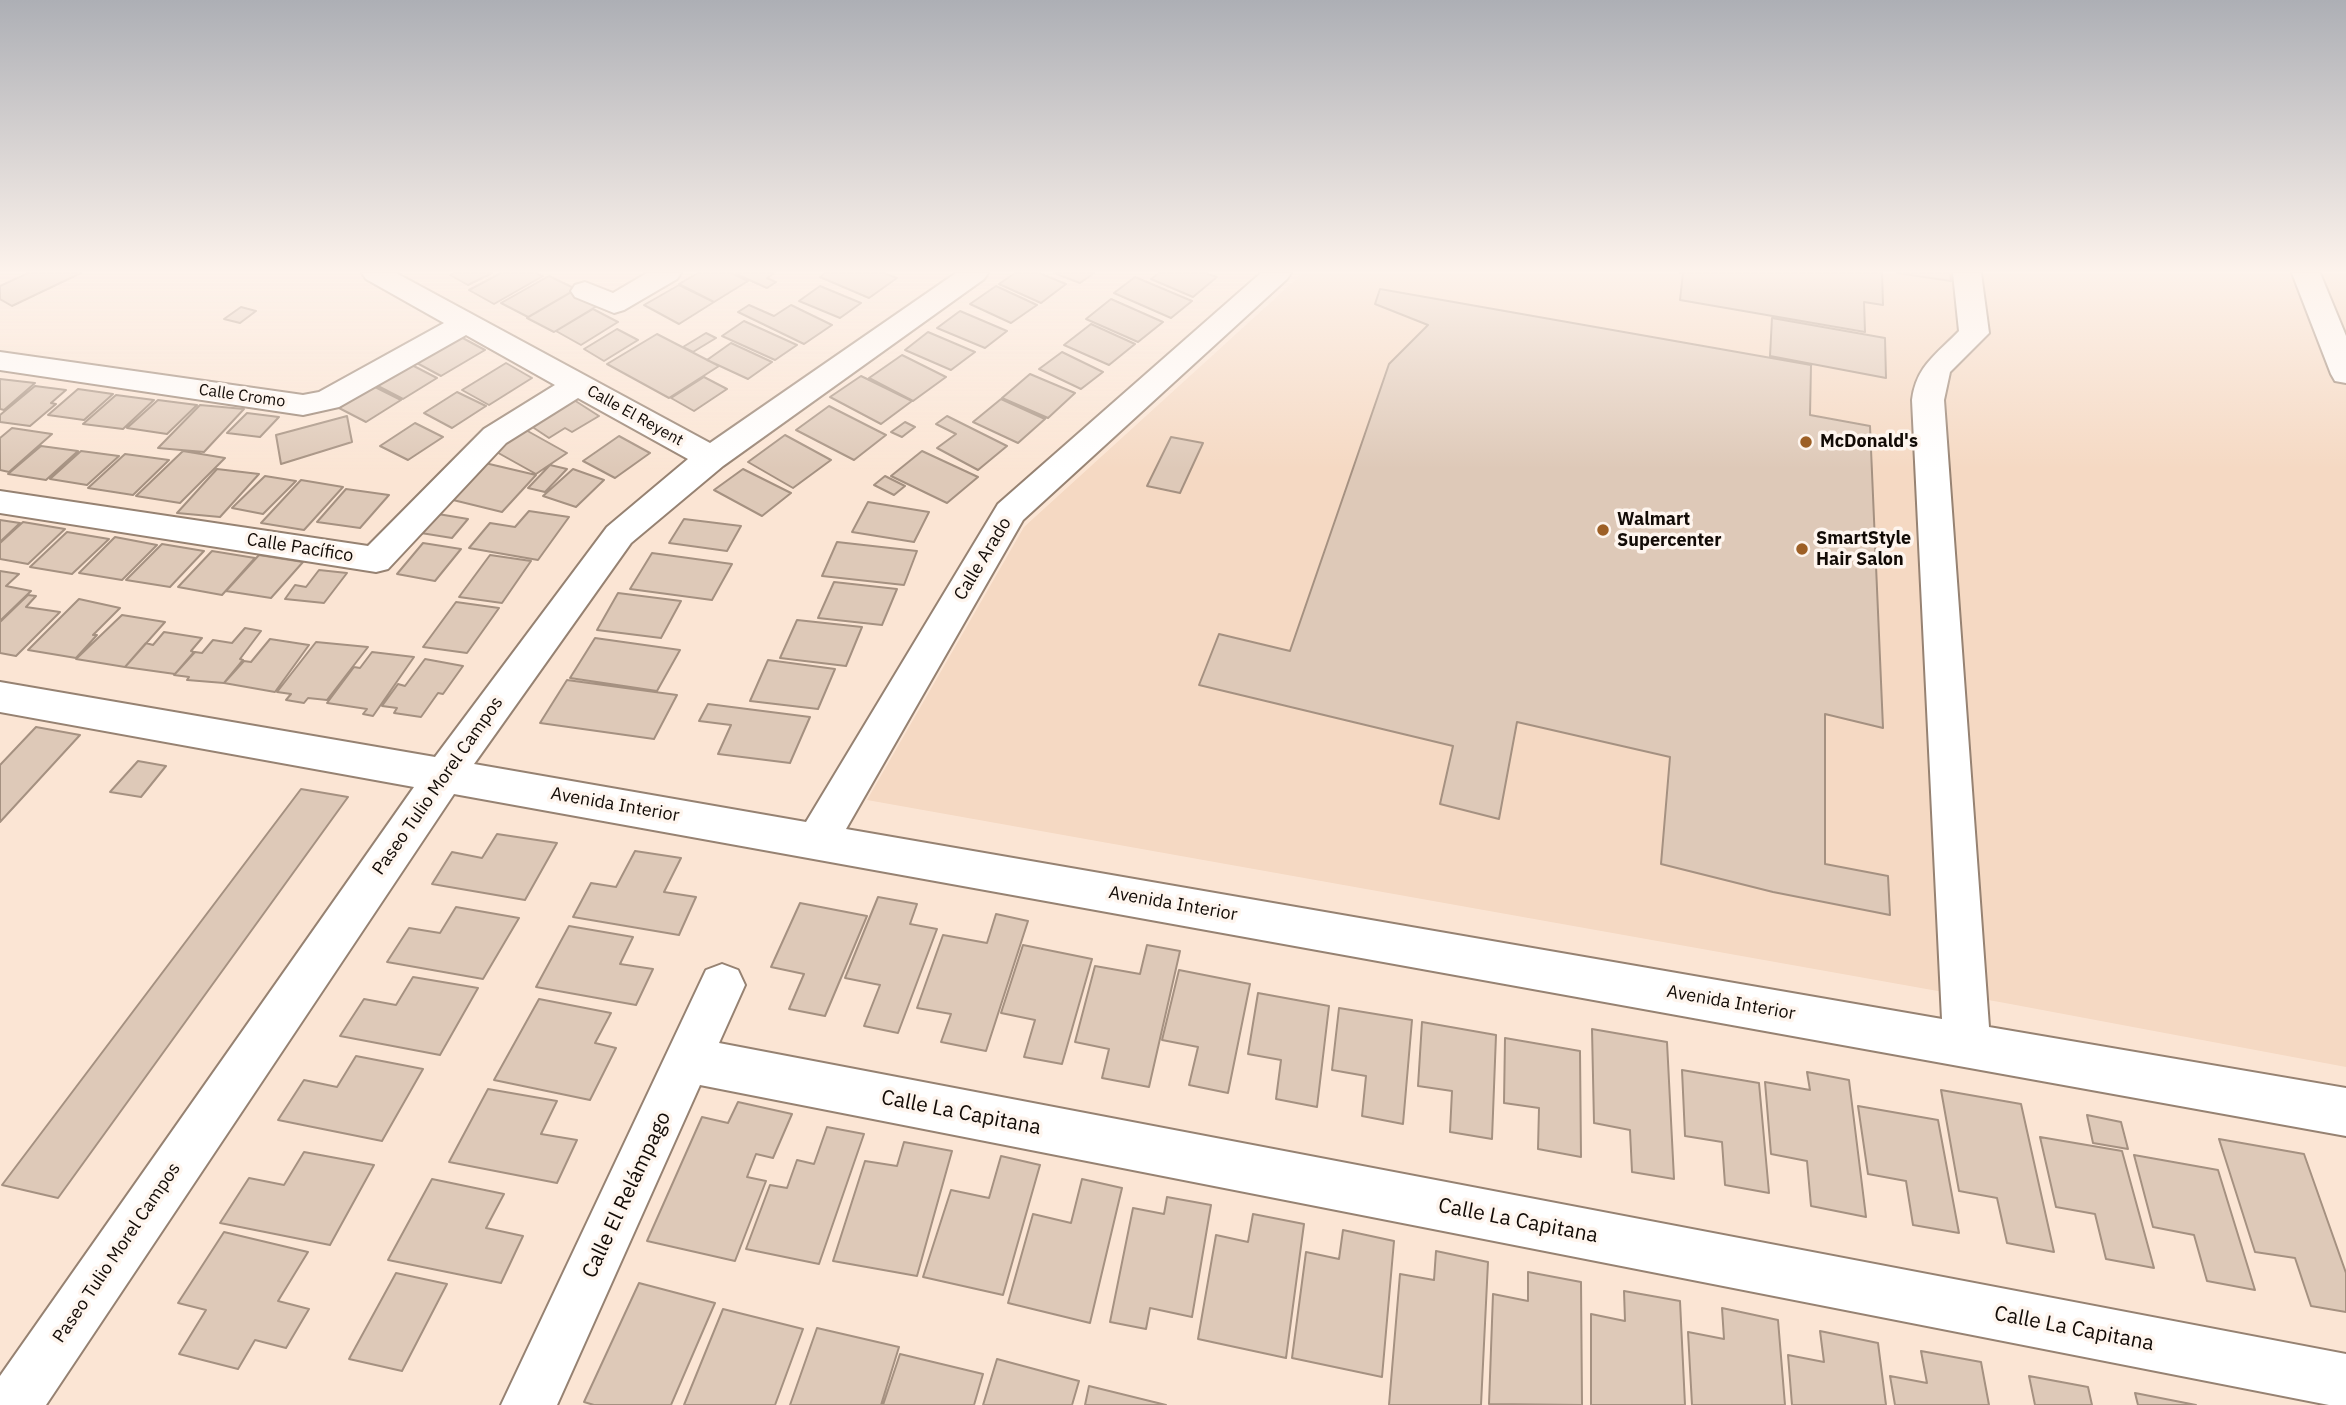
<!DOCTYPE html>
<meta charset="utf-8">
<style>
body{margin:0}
canvas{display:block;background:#fbe5d4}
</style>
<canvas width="2346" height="1405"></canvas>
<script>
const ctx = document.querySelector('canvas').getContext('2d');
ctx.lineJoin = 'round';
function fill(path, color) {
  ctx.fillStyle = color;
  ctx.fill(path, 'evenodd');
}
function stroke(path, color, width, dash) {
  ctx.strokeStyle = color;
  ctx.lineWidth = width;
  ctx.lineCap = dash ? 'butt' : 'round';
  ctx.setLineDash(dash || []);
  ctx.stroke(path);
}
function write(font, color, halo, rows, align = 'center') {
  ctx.font = font + ' "IBM Plex Sans",sans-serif';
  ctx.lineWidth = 7;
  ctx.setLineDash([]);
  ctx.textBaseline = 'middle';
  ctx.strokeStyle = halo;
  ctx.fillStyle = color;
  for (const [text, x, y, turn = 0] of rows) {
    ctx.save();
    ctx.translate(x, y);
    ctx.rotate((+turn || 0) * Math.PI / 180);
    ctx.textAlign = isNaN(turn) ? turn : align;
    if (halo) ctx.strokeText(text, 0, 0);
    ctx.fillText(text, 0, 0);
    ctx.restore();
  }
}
fill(new Path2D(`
 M 1303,273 L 2346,273 L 2346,1067 L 2005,1003 L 867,800 L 1024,527 Z`), '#f5d9c3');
const building = new Path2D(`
 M 28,273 L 81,273 L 12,306 L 0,299 L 0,286 Z
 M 455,273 L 492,273 L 468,285 L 450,275 Z
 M 501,273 L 536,273 L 543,276 L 494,304 L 469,290 Z
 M 698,273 L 731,273 L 748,281 L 714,302 L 679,284 Z
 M 734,273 L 775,273 L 767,278 L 776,282 L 767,288 Z
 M 825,273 L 884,273 L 897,278 L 869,298 L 820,277 Z
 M 1015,273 L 1039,273 L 1066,284 L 1041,303 L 999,284 Z
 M 1054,273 L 1094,273 L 1080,283 Z
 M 1159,273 L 1205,273 L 1217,277 L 1193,297 L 1151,279 Z
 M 1680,273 L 1882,273 L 1883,305 L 1864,302 L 1865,332 L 1680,300 L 1683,273 Z
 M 1897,273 L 1950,273 L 1951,281 Z
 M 549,276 L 576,289 L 528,317 L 501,303 Z
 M 1135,277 L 1192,301 L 1171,318 L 1114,293 Z
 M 679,285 L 714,302 L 679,324 L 644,305 Z
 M 820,286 L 861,303 L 840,318 L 799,301 Z
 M 996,286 L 1037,305 L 1011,323 L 970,304 Z
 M 1380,289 L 1811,365 L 1810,415 L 1870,426 L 1883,728 L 1825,714 L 1825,864 L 1888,876 L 1890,915 L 1773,892 L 1661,864 L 1670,757 L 1517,722 L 1499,819 L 1440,804 L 1453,746 L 1199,685 L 1219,634 L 1290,651 L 1389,364 L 1428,325 L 1375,304 Z
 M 575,290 L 602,303 L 554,332 L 527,318 Z
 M 1111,299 L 1163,322 L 1138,342 L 1086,319 Z
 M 749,305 L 774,316 L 791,305 L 832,325 L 804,344 L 738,312 Z
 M 241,307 L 256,311 L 240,323 L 224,319 Z
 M 593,309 L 618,322 L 581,345 L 556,331 Z
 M 960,311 L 1007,331 L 985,348 L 937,328 Z
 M 1772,318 L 1885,338 L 1886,378 L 1770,356 Z
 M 744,321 L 797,345 L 775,360 L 722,336 Z
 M 1091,324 L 1135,344 L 1109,365 L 1064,345 Z
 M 617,329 L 638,340 L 604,361 L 584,349 Z
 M 928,332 L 975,352 L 951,370 L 905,350 Z
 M 706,333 L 716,338 L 693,352 L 683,347 Z
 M 657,334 L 719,366 L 669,398 L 607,364 Z
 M 459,336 L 485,350 L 441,376 L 415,362 Z
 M 731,343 L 772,362 L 748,379 L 707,360 Z
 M 1062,352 L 1103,372 L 1081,389 L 1039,369 Z
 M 902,355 L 946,377 L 913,401 L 869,378 Z
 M 506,363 L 532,378 L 489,405 L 462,390 Z
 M 410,364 L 437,378 L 403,399 L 376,385 Z
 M 1030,374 L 1075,393 L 1048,418 L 1002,398 Z
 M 861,376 L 912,401 L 881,424 L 830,397 Z
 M 704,377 L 727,389 L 694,411 L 671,398 Z
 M 0,379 L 35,383 L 4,410 L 0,409 Z
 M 35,386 L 66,390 L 51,403 L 56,404 L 30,426 L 0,422 L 0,415 Z
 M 373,386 L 401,400 L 366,422 L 339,408 Z
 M 78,389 L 113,394 L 84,420 L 48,415 Z
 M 457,392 L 486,406 L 452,428 L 424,413 Z
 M 116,395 L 154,400 L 123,429 L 83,424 Z
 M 1001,399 L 1045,419 L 1018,443 L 973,422 Z
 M 158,400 L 197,405 L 167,434 L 127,428 Z
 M 574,400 L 599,416 L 572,432 L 565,428 L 549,438 L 531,426 Z
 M 200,405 L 244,409 L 204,452 L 158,448 Z
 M 829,406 L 886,435 L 854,460 L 796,430 Z
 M 247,413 L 279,417 L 260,437 L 227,433 Z
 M 347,416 L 352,442 L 281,464 L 276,435 Z
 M 947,416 L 1007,446 L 978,470 L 937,448 L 956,434 L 936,424 Z
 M 905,422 L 915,427 L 902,437 L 891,432 Z
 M 415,423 L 443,437 L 408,460 L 380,446 Z
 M 12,428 L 52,434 L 9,472 L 0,470 L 0,438 Z
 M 524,429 L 567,453 L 536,474 L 493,450 Z
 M 785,435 L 831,460 L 793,488 L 748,462 Z
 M 619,436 L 650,453 L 615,478 L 583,461 Z
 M 1171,437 L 1203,443 L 1180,493 L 1147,486 Z
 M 41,446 L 78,451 L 46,480 L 8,474 Z
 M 81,451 L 119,456 L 87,485 L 50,479 Z
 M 183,451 L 225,458 L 180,503 L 136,496 Z
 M 922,451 L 978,477 L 947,503 L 891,476 Z
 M 125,454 L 169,460 L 133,495 L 88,488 Z
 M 485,463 L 536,475 L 502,512 L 449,499 Z
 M 550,465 L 567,469 L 545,492 L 528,488 Z
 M 217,469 L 259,474 L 220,517 L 177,513 Z
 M 573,469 L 604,480 L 576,507 L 543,496 Z
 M 743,469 L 791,493 L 762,516 L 714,490 Z
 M 265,476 L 296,481 L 263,514 L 232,508 Z
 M 885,476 L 905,486 L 894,495 L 874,485 Z
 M 301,480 L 343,487 L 304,530 L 261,523 Z
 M 346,489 L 389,495 L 360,528 L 317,522 Z
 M 868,502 L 929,512 L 914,542 L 852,532 Z
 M 529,511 L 569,517 L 538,560 L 469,548 L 490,523 L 515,527 Z
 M 438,514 L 468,519 L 452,538 L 421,533 Z
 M 684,519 L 741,526 L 727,551 L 669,543 Z
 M 0,520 L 20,523 L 0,542 Z
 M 23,522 L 65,529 L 28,564 L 0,559 L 0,543 Z
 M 67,532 L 109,539 L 72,574 L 30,567 Z
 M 115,537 L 157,545 L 122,580 L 79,573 Z
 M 837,542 L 917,551 L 904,585 L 822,576 Z
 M 423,543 L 461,549 L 435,581 L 397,574 Z
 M 162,544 L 204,551 L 170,587 L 126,580 Z
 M 212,551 L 255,558 L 222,595 L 178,587 Z
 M 652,553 L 732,564 L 712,600 L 630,589 Z
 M 259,555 L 303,562 L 271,598 L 226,591 Z
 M 490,555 L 531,561 L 502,603 L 459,597 Z
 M 319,570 L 347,573 L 324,603 L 285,599 L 295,585 L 306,587 Z
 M 0,571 L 19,574 L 6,586 L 31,591 L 0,621 Z
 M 834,582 L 897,589 L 882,625 L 818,618 Z
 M 618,593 L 681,601 L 661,638 L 597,630 Z
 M 28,595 L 36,596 L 26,607 L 60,612 L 16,656 L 0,653 L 0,622 Z
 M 79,599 L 120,608 L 93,635 L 97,635 L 76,658 L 28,650 Z
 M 456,602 L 499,608 L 467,653 L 423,647 Z
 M 122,615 L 165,622 L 125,667 L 76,659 Z
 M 797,620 L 862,627 L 846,666 L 780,658 Z
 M 245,628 L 261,631 L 240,659 L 243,660 L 224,683 L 187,680 L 189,677 L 174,675 L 195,652 L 202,653 L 213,640 L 232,643 Z
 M 164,632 L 202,638 L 191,651 L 194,652 L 175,674 L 125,667 L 146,643 L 153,645 Z
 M 595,638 L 680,650 L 657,691 L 570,678 Z
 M 270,639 L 309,645 L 275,692 L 224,683 L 244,661 L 251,662 Z
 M 316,642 L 368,647 L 327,700 L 308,698 L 304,703 L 286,700 L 291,694 L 277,692 Z
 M 372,652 L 414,657 L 373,716 L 363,714 L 367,709 L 327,703 L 354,667 L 360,668 Z
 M 425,659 L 463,666 L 443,694 L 438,693 L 421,717 L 394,713 L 397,708 L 382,706 L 398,684 L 405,686 Z
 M 768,660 L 835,669 L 818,709 L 750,701 Z
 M 567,680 L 677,695 L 654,739 L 540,723 Z
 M 708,704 L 810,717 L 790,763 L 718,754 L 731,725 L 699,721 Z
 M 36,727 L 80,735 L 0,822 L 0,765 Z
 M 138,761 L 166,766 L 141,797 L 110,792 Z
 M 301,789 L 348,797 L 58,1198 L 2,1185 Z
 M 497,834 L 557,843 L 525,900 L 432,884 L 452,852 L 482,858 Z
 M 635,851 L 681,858 L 664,892 L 696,897 L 679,935 L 573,917 L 591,883 L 616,887 Z
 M 878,897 L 917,904 L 910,924 L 937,929 L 898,1033 L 864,1026 L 880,985 L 845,978 Z
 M 800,903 L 867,916 L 825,1016 L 789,1009 L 804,974 L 771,967 Z
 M 456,907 L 519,918 L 483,979 L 387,962 L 409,928 L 440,933 Z
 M 996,914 L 1028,921 L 986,1051 L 941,1042 L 951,1014 L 917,1008 L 943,935 L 987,943 Z
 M 569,926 L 633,937 L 620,964 L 653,969 L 636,1005 L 536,987 Z
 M 1023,945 L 1092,959 L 1062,1064 L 1024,1057 L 1035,1020 L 1001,1013 Z
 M 1147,945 L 1180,951 L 1149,1087 L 1102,1078 L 1109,1049 L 1075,1042 L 1095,966 L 1140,974 Z
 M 1179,970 L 1250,984 L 1228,1093 L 1189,1085 L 1198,1047 L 1162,1040 Z
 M 413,977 L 478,988 L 440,1055 L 340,1036 L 364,999 L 396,1005 Z
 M 1258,993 L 1329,1006 L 1317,1107 L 1276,1099 L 1281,1060 L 1248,1054 Z
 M 539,999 L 611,1013 L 595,1043 L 616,1048 L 590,1100 L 494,1080 Z
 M 1339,1008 L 1412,1020 L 1403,1124 L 1362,1116 L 1366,1076 L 1332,1070 Z
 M 1422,1022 L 1496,1035 L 1492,1139 L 1450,1132 L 1452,1091 L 1418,1086 Z
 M 1592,1029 L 1667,1042 L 1674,1179 L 1632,1172 L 1630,1130 L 1594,1123 Z
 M 1505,1038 L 1580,1051 L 1581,1157 L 1538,1149 L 1539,1108 L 1504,1103 Z
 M 356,1056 L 423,1069 L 382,1141 L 278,1120 L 304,1080 L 337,1087 Z
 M 1682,1070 L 1759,1083 L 1769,1193 L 1725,1185 L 1722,1142 L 1685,1136 Z
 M 1807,1072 L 1849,1080 L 1866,1217 L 1811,1206 L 1807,1161 L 1771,1154 L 1765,1082 L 1810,1090 Z
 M 488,1089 L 557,1101 L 541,1134 L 577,1140 L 557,1183 L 449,1162 Z
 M 1941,1090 L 2021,1104 L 2054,1252 L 2007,1243 L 1997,1198 L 1959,1191 Z
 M 738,1102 L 792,1114 L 773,1158 L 756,1154 L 747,1177 L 766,1181 L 735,1261 L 647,1241 L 702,1117 L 728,1123 Z
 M 1858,1106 L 1938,1120 L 1959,1233 L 1913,1225 L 1906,1181 L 1868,1174 Z
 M 2087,1115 L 2121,1122 L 2128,1149 L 2093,1143 Z
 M 827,1127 L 864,1134 L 819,1264 L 746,1249 L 770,1185 L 787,1188 L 797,1160 L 814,1164 Z
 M 2040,1137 L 2122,1151 L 2154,1268 L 2106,1259 L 2095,1214 L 2056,1207 Z
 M 2219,1139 L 2304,1154 L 2346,1273 L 2346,1312 L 2311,1306 L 2295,1258 L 2255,1252 Z
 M 904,1142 L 952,1151 L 917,1276 L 833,1261 L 865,1161 L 897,1166 Z
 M 304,1152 L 374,1165 L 330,1245 L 220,1223 L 249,1178 L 284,1185 Z
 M 2134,1155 L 2218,1170 L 2255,1290 L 2207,1281 L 2194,1235 L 2153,1227 Z
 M 1001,1156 L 1040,1165 L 1003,1295 L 923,1277 L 951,1190 L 989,1198 Z
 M 432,1179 L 504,1194 L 486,1228 L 523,1236 L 501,1283 L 388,1260 Z
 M 1082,1179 L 1122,1188 L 1090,1323 L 1008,1303 L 1033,1214 L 1071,1223 Z
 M 1167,1197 L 1211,1205 L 1192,1317 L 1150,1308 L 1146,1329 L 1110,1322 L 1133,1208 L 1164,1214 Z
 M 1253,1214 L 1304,1224 L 1286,1358 L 1198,1339 L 1216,1235 L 1248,1242 Z
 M 1343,1230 L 1394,1241 L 1382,1377 L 1292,1358 L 1306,1252 L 1339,1259 Z
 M 224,1232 L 308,1252 L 278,1301 L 309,1309 L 286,1348 L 255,1340 L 238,1369 L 179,1354 L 206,1310 L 178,1303 Z
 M 1436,1251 L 1488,1262 L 1481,1405 L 1389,1405 L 1400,1274 L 1434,1280 Z
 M 1528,1272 L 1581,1282 L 1582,1405 L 1489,1404 L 1493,1294 L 1528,1301 Z
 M 396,1273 L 447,1284 L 402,1371 L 349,1359 Z
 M 639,1283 L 715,1303 L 671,1405 L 594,1405 L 584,1402 Z
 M 1624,1291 L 1680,1301 L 1685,1405 L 1591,1405 L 1591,1314 L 1625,1321 Z
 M 1722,1308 L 1778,1320 L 1785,1405 L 1692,1405 L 1688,1332 L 1724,1339 Z
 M 723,1309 L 803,1329 L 775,1405 L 684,1405 Z
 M 817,1328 L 899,1347 L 881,1405 L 790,1405 Z
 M 1820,1331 L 1878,1343 L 1886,1405 L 1792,1405 L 1788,1355 L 1824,1362 Z
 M 1921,1351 L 1981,1362 L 1989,1405 L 1895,1405 L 1890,1376 L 1927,1383 Z
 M 900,1354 L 983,1374 L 974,1405 L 883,1405 Z
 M 997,1359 L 1079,1381 L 1072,1405 L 983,1405 Z
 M 2029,1376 L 2088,1387 L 2092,1405 L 2035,1405 Z
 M 1089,1386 L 1166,1405 L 1085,1405 Z
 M 2135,1393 L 2196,1405 L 2138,1405 Z`);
fill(building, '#dec9b8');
stroke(building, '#a59181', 2);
const minor = new Path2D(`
 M 362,273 L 396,273 L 710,443 L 956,273 L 988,273 L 984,279 L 723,466 L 631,543 L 474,764 L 806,822 L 998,504 L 1261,273 L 1291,273 L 1287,279 L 1023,520 L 846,829 L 1942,1019 L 1912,400 C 1916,366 1937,354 1959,331 L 1953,273 L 1981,273 L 1989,333 L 1950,372 L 1944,400 L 1989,1027 L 2346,1088 L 2346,1136 L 454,794 L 46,1405 L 0,1405 L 0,1376 L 414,787 L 0,712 L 0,682 L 435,757 L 607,527 L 688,459 L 578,398 L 506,443 L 388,569 L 376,572 L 0,513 L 0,491 L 368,546 L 484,429 L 555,385 L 466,335 L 339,407 L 303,415 L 0,370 L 0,352 L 303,395 L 319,392 L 444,323 L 366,279 Z
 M 647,273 L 681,273 L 677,279 L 624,310 L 614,313 L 575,297 L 571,291 L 575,285 L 585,282 L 613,293 Z
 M 2292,273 L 2320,273 L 2346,336 L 2346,383 L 2335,381 L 2331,374 Z
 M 722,964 L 738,970 L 745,985 L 719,1043 L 2346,1354 L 2346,1405 L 2329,1405 L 700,1085 L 557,1405 L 501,1405 L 706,970 Z`);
stroke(minor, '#968272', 4);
fill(minor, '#fff');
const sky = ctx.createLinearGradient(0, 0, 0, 469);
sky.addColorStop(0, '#adafb5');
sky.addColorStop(0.58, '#fdf3ec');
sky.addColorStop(1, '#fdf3ec00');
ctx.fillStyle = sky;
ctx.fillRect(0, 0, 2346, 469);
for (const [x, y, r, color] of [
 [1806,442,7,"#9d5f25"],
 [1603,530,7,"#9d5f25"],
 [1802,549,7,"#9d5f25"]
]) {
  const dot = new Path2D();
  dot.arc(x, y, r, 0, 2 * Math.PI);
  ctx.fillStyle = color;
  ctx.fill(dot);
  stroke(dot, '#fef5ee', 2.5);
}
write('16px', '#120b06', '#fef5ee', [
 ["Calle Cromo",242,396,8],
 ["Calle El Reyent",635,416,29]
]);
write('bold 18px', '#120b06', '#fef5ee', [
 ["McDonald's",1820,442],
 ["Walmart",1617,520],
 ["Supercenter",1617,541],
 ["SmartStyle",1816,539],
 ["Hair Salon",1816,560]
], 'left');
write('18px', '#120b06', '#fef5ee', [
 ["Calle Pacífico",300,548,9],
 ["Calle Arado",983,559,-59],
 ["Paseo Tulio Morel Campos",438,786,-55],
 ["Avenida Interior",615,805,10],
 ["Avenida Interior",1173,904,10],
 ["Avenida Interior",1731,1003,10],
 ["Paseo Tulio Morel Campos",117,1253,-56]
]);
write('21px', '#120b06', '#fef5ee', [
 ["Calle La Capitana",961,1113,11],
 ["Calle El Relámpago",627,1195,-65],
 ["Calle La Capitana",1518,1221,11],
 ["Calle La Capitana",2074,1329,11]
]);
</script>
